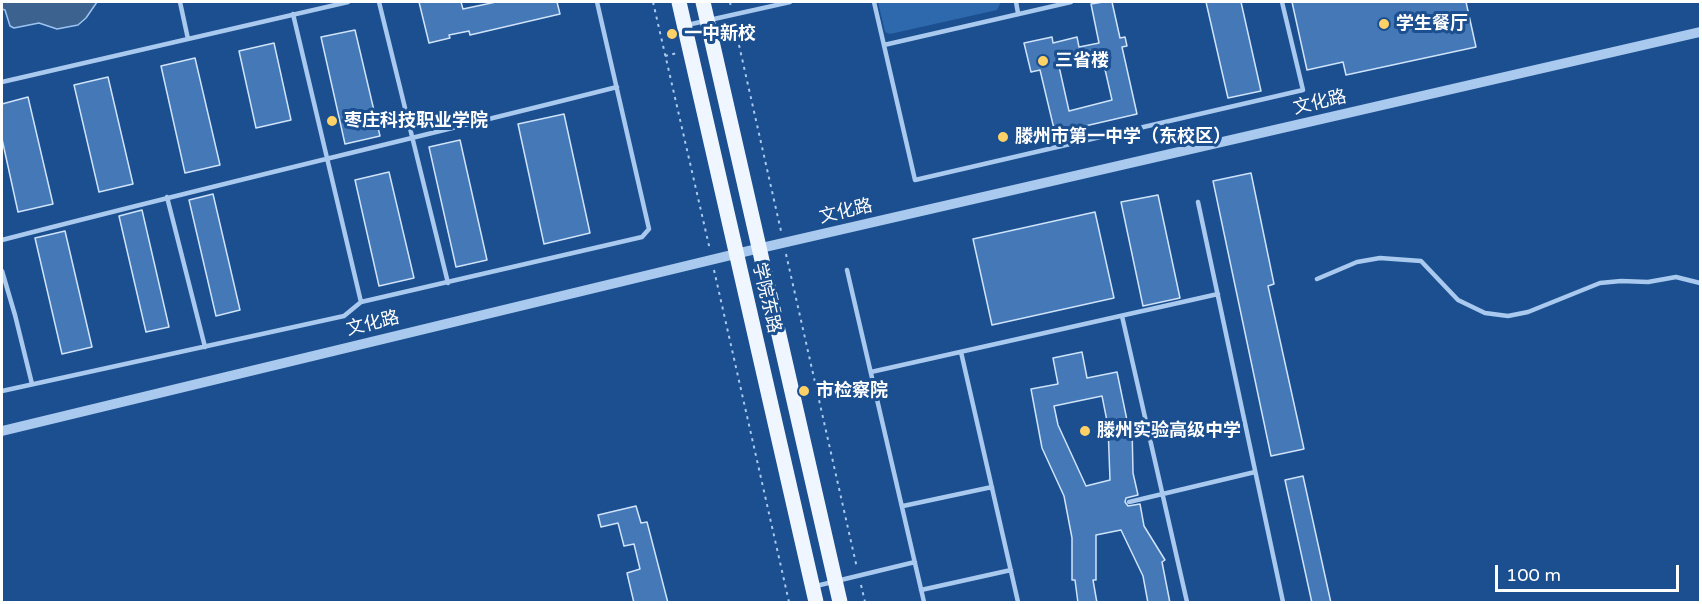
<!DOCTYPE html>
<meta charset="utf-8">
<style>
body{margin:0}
#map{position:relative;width:1702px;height:604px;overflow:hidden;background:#1b4f8f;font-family:"Varela Round",sans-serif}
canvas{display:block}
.frame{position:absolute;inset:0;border:3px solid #fff;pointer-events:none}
.scale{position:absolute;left:1495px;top:565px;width:184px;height:27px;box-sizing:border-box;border:3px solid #fff;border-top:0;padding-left:8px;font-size:18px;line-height:21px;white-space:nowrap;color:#fff;-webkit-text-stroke:4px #1b4f8f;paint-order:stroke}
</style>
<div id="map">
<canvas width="1702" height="604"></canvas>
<div class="frame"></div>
<div class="scale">100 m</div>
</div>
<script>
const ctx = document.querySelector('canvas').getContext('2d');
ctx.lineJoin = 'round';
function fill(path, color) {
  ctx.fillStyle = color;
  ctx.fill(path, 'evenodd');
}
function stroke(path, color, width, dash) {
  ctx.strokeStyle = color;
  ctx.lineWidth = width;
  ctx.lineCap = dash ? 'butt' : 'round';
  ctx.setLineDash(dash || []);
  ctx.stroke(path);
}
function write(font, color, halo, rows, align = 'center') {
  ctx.font = font + ' "Varela Round","Noto Sans SC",sans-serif';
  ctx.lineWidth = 6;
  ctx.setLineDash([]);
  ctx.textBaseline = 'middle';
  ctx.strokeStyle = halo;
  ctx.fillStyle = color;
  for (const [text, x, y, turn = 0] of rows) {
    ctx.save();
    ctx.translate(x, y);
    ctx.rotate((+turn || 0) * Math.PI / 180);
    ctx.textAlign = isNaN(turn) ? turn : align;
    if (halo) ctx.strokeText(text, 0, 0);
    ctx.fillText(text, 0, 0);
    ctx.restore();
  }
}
fill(new Path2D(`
 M 878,2 L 1000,2 L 1000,4 L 997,10 L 890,34 L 885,32 Z`), '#2e69ad');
const water = new Path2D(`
 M 2,2 L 97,2 L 86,18 L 78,25 L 57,29 L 39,23 L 14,28 L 10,26 L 5,10 L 2,9 Z`);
fill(water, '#3c6290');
stroke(water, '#9cc4f0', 1.5);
const building = new Path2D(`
 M 419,2 L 461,2 L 463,9 L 496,2 L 557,2 L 560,14 L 470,35 L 469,31 L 449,35 L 450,38 L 429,43 Z
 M 1103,2 L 1112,2 L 1120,38 L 1125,37 L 1127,46 L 1122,47 L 1137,114 L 1055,133 L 1040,70 L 1031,72 L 1024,43 L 1052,37 L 1053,43 L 1077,37 L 1079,47 L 1099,43 L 1091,4 ZM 1101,52 L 1112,100 L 1069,111 L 1058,62 Z
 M 1206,2 L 1241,2 L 1261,91 L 1228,98 Z
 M 1292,2 L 1466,2 L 1476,47 L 1346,75 L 1343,62 L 1307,70 Z
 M 355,30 L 380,136 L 345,144 L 321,37 Z
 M 274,43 L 291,120 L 256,128 L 239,51 Z
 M 195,58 L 220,165 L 185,173 L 161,66 Z
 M 108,77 L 133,184 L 99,192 L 74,85 Z
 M 28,97 L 53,204 L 18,212 L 2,139 L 2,104 Z
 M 564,114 L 590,233 L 544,244 L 518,124 Z
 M 460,140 L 487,260 L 456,267 L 429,147 Z
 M 389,172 L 414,278 L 379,286 L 355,180 Z
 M 1251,173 L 1274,284 L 1268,286 L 1304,449 L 1271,456 L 1213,181 Z
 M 213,194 L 240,310 L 216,316 L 189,200 Z
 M 1158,195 L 1180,298 L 1143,306 L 1121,202 Z
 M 142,210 L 169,327 L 146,332 L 119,216 Z
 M 1095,212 L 1114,298 L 992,325 L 973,239 Z
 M 65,231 L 92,347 L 62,354 L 35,238 Z
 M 1082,352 L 1087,378 L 1117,372 L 1128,425 L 1132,426 L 1133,473 L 1138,495 L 1126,498 L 1125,502 L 1128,506 L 1140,504 L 1144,526 L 1165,560 L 1162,562 L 1170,603 L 1148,603 L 1143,576 L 1121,530 L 1096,535 L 1096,580 L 1093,580 L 1097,603 L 1078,603 L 1075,580 L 1072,580 L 1072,538 L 1064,496 L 1042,448 L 1031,389 L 1058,384 L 1053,358 ZM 1102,396 L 1108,426 L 1110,480 L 1086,486 L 1058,425 L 1054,406 Z
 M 1303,476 L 1331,603 L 1312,603 L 1285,480 Z
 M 636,506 L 641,523 L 647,522 L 668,603 L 634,603 L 627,573 L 640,569 L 634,544 L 624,546 L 618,523 L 601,527 L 598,515 Z`);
fill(building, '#4478b7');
stroke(building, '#cfe3fa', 1.5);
stroke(new Path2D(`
 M 653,2 L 710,250
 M 730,2 L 731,8
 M 734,23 L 781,231
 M 727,42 L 738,39
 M 665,56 L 677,53
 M 786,254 L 857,568
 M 714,270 L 789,602
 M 861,585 L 865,602`), '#a9c9ee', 2, [3, 4.5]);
stroke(new Path2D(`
 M 180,2 L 188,39
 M 379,2 L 448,283
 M 874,2 L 915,180 L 1303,90 L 1282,2
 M 1016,2 L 1018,13
 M 293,14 L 361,302
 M 687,25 L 790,2
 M 884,45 L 1071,2
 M 2,82 L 348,2
 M 167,197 L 205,347
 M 1198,202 L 1283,602
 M 2,240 C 206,187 412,139 617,87
 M 847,270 L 924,602
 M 2,271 L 15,315 L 32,384
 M 1317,279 L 1357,262 L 1380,258 L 1421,261 L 1458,300 L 1485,313 L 1508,316 L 1528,312 L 1600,283 L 1621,281 L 1648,282 L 1676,277 L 1700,283
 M 1122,316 L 1187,602
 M 961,352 L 1018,602
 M 871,372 L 1218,294
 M 2,391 L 344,316 L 361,302 L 642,237 L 649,229 L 597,2
 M 1129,502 L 1255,472
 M 903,506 L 992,487
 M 816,586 L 915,562
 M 921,590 L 1011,570`), '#a9c9ee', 4.5);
stroke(new Path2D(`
 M 2,431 L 748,251 L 1700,32`), '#a9c9ee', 10);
stroke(new Path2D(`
 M 679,2 L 816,602
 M 703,2 L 840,602`), '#f0f6ff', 15);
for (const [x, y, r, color] of [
 [1384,24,6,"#ffd166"],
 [672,34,6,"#ffd166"],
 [1043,61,6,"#ffd166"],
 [332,121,6,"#ffd166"],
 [1003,137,6,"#ffd166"],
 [804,391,6,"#ffd166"],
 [1085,431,6,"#ffd166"]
]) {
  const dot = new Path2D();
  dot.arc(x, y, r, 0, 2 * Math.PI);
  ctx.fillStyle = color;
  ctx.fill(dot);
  stroke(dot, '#1b4f8f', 2);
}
write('bold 18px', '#fff', '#1b4f8f', [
 ["学生餐厅",1396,24],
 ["一中新校",684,34],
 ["三省楼",1055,61],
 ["枣庄科技职业学院",344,121],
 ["滕州市第一中学（东校区）",1015,137],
 ["市检察院",816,391],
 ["滕州实验高级中学",1097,431]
], 'left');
write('18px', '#fff', '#1b4f8f', [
 ["文化路",1320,103,-13],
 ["文化路",846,212,-13],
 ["学院东路",766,298,77],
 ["文化路",373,324,-14]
]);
</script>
